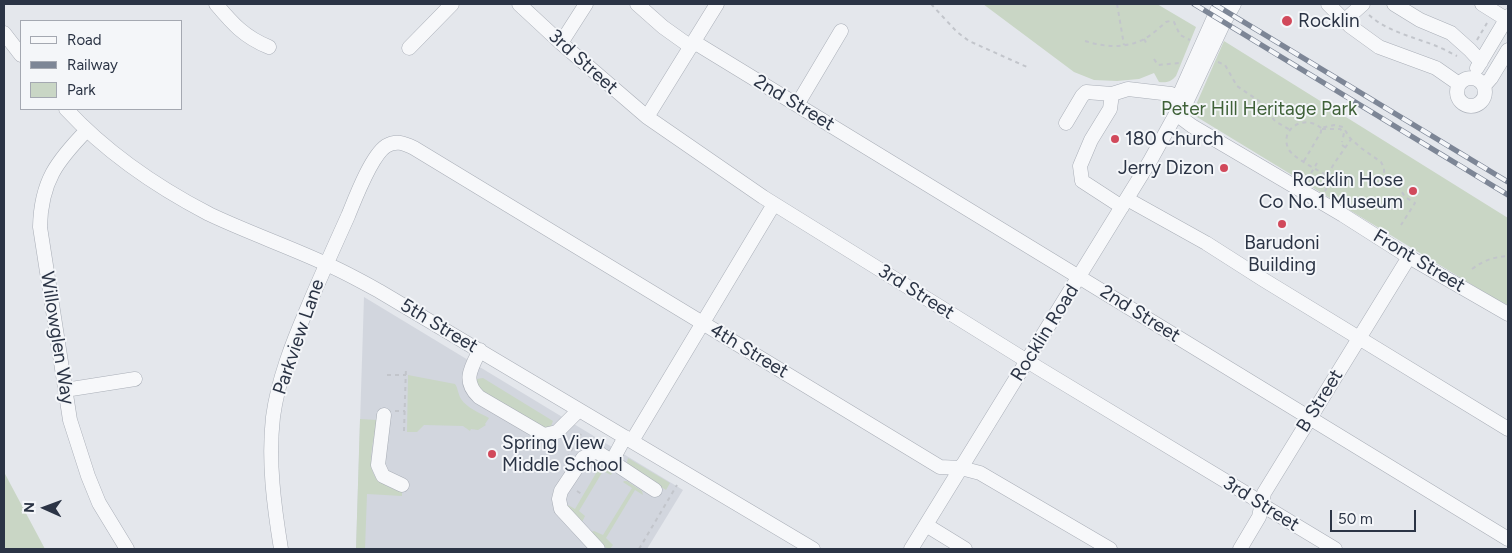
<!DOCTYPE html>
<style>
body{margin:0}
#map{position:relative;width:1512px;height:553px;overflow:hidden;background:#e4e7ec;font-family:Figtree,sans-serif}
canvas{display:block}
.frame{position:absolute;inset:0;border:5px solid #2b3445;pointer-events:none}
.legend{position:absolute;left:20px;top:20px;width:162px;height:90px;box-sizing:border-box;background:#f4f6f9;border:1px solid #a4a8b1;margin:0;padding:6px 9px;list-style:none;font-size:15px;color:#2b3445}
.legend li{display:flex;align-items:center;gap:10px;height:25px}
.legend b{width:25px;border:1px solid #a4a8b1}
.north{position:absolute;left:20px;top:483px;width:50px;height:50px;-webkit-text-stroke:4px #f4f6f9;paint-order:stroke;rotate:272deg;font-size:14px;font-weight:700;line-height:20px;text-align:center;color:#2b3445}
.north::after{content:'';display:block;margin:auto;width:18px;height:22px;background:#2b3445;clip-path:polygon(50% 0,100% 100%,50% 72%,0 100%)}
.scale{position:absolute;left:1330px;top:510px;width:86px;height:22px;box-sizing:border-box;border:2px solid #2b3445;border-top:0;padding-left:6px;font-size:15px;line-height:18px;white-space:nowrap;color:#2b3445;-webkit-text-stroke:4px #f4f6f9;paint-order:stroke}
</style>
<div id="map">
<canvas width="1512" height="553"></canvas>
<div class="frame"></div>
<ul class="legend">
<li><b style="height:6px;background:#f7f8fa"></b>Road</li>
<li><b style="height:6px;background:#7d8696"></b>Railway</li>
<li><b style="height:14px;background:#c9d6c5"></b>Park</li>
</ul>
<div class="north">N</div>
<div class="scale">50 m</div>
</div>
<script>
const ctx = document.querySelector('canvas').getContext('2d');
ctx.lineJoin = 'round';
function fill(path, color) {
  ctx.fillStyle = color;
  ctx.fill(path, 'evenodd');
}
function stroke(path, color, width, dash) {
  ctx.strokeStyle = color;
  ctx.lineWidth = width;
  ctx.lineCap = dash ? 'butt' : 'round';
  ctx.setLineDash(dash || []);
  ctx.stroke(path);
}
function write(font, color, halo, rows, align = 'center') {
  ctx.font = font + ' Figtree,sans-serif';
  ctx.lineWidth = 4;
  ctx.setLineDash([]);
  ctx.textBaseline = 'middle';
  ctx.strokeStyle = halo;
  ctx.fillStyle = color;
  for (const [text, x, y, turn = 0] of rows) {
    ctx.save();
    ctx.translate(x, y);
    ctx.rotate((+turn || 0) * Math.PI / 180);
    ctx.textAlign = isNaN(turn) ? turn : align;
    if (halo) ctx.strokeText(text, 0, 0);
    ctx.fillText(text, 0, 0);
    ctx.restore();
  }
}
fill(new Path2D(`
 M 364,297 L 683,490 L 647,549 L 356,549 Z`), '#d2d6de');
fill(new Path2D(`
 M 983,4 L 1157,4 L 1196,27 L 1176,76 C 1171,82 1166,83 1159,82 L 1154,73 L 1139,79 L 1117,81 L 1094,80 L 1074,72 Z
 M 1224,41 L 1508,218 L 1508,305 L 1497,300 L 1192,114 Z
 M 408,375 L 455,384 C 458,388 458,394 461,399 C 467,408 480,413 489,418 L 485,424 L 486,425 L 478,430 L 471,429 L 470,431 L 463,426 L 424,425 L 417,432 L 407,432 Z
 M 483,378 L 553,421 L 551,426 L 543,428 L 480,390 L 476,383 L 476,379 Z
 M 360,419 L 377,420 C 375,436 365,466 377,479 C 383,485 394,489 402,492 L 402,496 L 367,494 L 365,549 L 356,549 Z
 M 628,458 L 670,483 L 666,490 L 628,467 L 627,462 Z
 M 592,462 L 594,462 L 612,473 L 611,475 L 603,471 L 579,511 L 585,516 L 582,522 L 567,506 L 568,505 L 575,509 L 599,468 L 591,463 Z
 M 4,472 L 45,549 L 4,549 Z
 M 624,481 L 627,481 L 642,491 L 643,495 L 635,490 L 606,538 L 613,545 L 610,549 L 607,549 L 591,532 L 594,531 L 603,535 L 632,488 L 623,482 Z`), '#c9d6c5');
const minor = new Path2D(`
 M 216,4 C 232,23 244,37 269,47
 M 519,4 L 561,43 L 647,117 L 763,197 L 1040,369 L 1252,497 L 1262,505 L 1335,549
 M 637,4 L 663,27 L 691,47
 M 1328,4 L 1350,26 L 1379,47 L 1436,68 L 1459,84
 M 1394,4 L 1420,20 L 1451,33 L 1470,50 L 1481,62
 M 1482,4 L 1506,19
 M 1345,20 L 1363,4
 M 4,33 L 21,55
 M 694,42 L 1508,539
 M 561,43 L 586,4
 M 409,48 L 452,4
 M 1477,68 L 1508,16
 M1457 92a14 14 0 1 1 28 0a14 14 0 1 1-28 0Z
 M 1484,86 L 1491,78 L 1508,50
 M 797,105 L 841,31
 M 1184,107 L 1224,22 L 1234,4
 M 66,109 C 106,152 157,187 209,214 C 247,232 287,246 324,263 C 343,271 361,281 379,291 L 813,549
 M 1176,114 L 1192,126 L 1343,215 L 1409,257 L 1508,314
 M 647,117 L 717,4
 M 1066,123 L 1082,96 L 1086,92 L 1112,94
 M 87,130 C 57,161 41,181 40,227 L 70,420 L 88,476 L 99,503 L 127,549
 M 1127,199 L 1206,243 L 1264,280 L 1508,429
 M 1122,207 L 1082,181 L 1080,166 L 1091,140 L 1110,109 L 1112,94 L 1128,89 L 1171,94 L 1178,98
 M 480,350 C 471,368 462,381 479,397 L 544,435 L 557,432 L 579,410
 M 65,390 L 135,379
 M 384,415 L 378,465 L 383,476 L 402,485
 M 632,441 L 774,204
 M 612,461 L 625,437
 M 926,525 L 965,549
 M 281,549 C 274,506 268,461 273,417 C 278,380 292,344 307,309 C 320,278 334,247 348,216 C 355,199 371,156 386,146 C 396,140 404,143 414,148 L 940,467 L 961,468 L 980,473 L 1110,549
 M 598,549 L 561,509 L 559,499 L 561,491 L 583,458 L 596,451 L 655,490
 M 911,549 L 1150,161 L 1176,114 L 1178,98 L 1220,4
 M 1240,549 L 1259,517 L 1264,493 L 1409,257`);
stroke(minor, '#a9aeb7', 15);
stroke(new Path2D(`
 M 931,4 L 957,32 L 969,41 L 1027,67
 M 1117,4 L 1124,45
 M 1369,15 C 1386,30 1404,34 1425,42 C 1436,45 1447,51 1457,56
 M 1144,39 L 1148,46
 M 1477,40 L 1487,23
 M 1085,41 C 1104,47 1125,49 1144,39 C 1152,35 1159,28 1166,22 L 1170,21 L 1174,22 L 1180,35 L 1190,40
 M 1154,59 L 1158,65 L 1180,63
 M 1218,62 L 1225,65 L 1237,86 L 1259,101 L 1275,121 L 1290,130
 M 1321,128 C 1304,113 1278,130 1289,150 C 1294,158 1319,171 1328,176
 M 1322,129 L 1340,129 L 1344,133 L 1342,142
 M 1342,145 L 1346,148
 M 1304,161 L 1321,132 L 1321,128 L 1334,125 L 1343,127 L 1350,138 L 1361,148 L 1381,162 L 1384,168 L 1384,176 L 1397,184 L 1405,197 L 1415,203 L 1401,225
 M 1307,180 L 1317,163
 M 1325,191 C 1329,184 1327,176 1331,169 C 1337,158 1345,149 1351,139
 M 1472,269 C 1484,260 1494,257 1508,256
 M 387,375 L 406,375
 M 395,411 L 405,411
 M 404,431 L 406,367
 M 567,458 L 581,434
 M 577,491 L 583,495
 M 639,549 L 677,485`), '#c2c5cb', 2, [4, 4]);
stroke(minor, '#f7f8fa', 14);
const rail = new Path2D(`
 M 1194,4 L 1508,195
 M 1214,4 L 1508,182`);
stroke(rail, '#7d8696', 5.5);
stroke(rail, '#f4f6f9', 4, [11]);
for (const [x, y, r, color] of [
 [1287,21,6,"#d1495b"],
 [1115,139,5,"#d1495b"],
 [1224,168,5,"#d1495b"],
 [1413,191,5,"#d1495b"],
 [1282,224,5,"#d1495b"],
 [492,454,5,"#d1495b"]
]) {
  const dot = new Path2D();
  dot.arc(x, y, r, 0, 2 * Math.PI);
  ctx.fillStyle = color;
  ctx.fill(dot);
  stroke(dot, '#f4f6f9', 2);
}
write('19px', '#2b3445', '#f4f6f9', [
 ["Rocklin",1298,21],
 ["180 Church",1125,139],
 ["Jerry Dizon",1214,168,"right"],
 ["Rocklin Hose",1403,180,"right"],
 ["Co No.1 Museum",1403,202,"right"],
 ["Barudoni",1282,243,"center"],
 ["Building",1282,265,"center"],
 ["Spring View",502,443],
 ["Middle School",502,465]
], 'left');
write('19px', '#2b3445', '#f4f6f9', [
 ["3rd Street",583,62,42],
 ["2nd Street",794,103,31],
 ["Front Street",1419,261,31],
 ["3rd Street",916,292,32],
 ["2nd Street",1140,314,32],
 ["5th Street",439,326,31],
 ["Rocklin Road",1045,333,-58],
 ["Parkview Lane",299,337,-71],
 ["Willowglen Way",57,338,81],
 ["4th Street",749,351,31],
 ["B Street",1320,401,-58],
 ["3rd Street",1261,504,32]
]);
write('19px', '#3f6138', '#f4f6f9', [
 ["Peter Hill Heritage Park",1259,109]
]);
</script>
